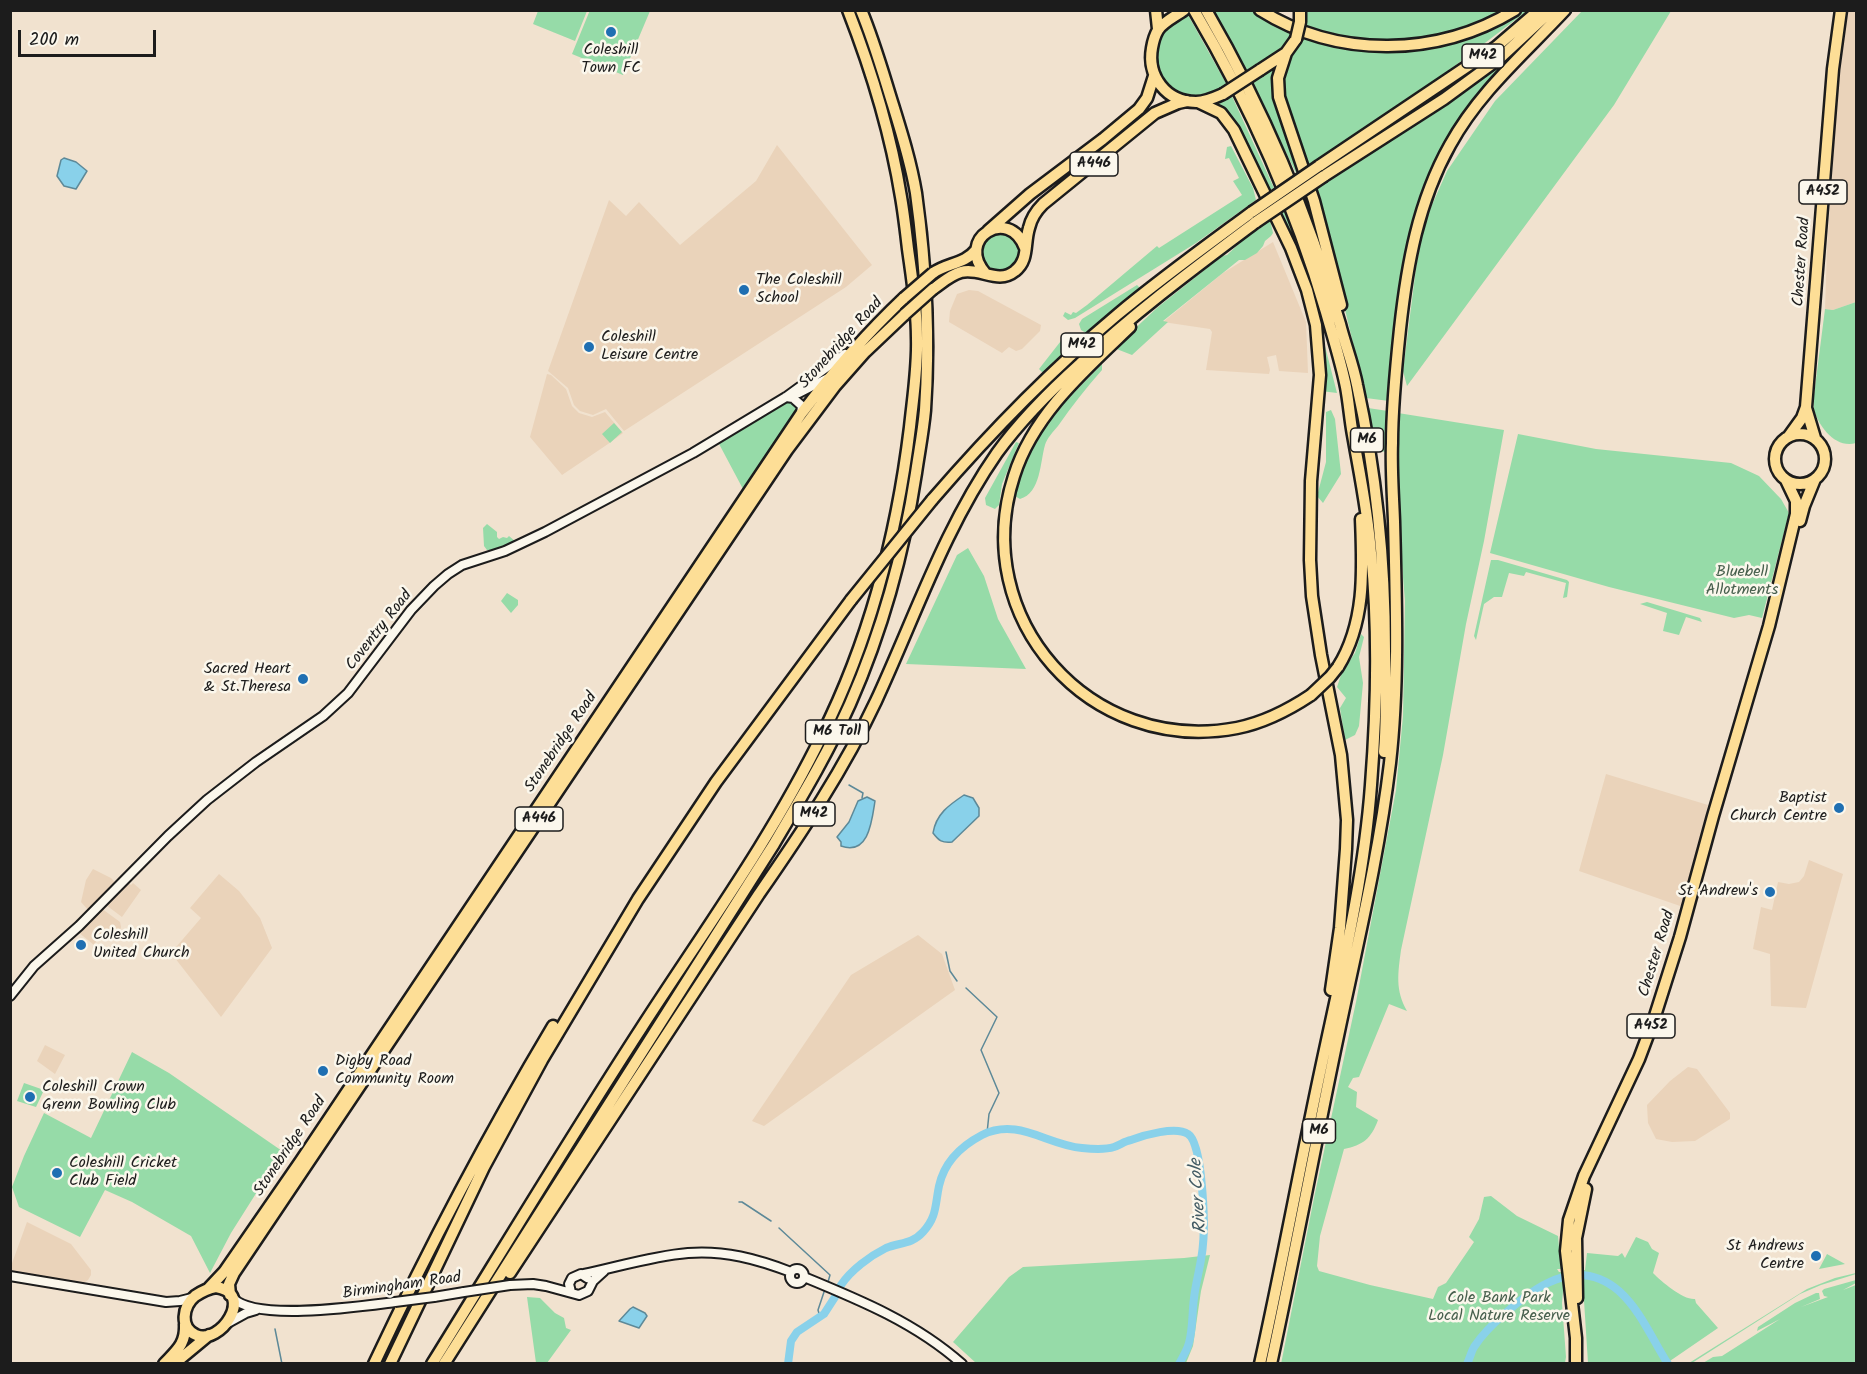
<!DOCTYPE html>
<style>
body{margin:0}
#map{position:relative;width:1867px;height:1374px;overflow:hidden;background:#f1e2cf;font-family:Kalam,sans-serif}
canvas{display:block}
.frame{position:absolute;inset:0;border:12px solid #1c1c1c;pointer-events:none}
.scale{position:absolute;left:18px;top:30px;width:138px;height:27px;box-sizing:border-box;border:3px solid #1c1c1c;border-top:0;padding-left:8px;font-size:18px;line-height:21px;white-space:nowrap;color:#1c1c1c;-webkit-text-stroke:4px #fbf7ec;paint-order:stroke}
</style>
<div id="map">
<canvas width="1867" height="1374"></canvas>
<div class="frame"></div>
<div class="scale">200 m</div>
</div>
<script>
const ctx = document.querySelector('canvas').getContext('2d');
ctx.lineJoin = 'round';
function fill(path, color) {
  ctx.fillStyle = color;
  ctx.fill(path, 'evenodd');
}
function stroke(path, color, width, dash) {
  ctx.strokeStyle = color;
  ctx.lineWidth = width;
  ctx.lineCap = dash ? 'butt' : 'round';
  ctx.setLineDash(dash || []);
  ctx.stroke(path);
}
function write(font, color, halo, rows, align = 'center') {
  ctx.font = font + ' Kalam,sans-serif';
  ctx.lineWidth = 5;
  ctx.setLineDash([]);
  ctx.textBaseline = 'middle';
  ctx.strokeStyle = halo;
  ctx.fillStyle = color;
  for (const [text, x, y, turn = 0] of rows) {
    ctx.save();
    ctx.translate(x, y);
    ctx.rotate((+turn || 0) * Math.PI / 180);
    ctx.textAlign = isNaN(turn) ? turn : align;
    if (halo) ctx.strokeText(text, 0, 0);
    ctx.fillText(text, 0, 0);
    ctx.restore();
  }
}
fill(new Path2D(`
 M 1848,11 L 1856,11 L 1856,302 L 1833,310 L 1825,309 L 1827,249 L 1839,68 Z
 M 777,145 L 872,265 L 846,287 L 624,431 L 606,409 L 593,415 L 580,411 L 574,405 L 568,388 L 548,371 L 609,200 L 626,216 L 639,202 L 680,245 L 756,181 Z
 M 1273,242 L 1306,322 L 1308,373 L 1279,371 L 1276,355 L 1267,357 L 1270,370 L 1269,374 L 1206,370 L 1212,332 L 1210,329 L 1163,322 L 1223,273 Z
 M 969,290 L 978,291 L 1041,325 L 1040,331 L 1022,349 L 1016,351 L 1009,347 L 1002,353 L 949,322 L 950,311 L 957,294 Z
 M 547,374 L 551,375 L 566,389 L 572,406 L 579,413 L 592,417 L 605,412 L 623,433 L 608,444 L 562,475 L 530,437 Z
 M 1606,774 L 1708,805 L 1683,907 L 1579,871 Z
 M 1809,860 L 1843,874 L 1806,1008 L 1771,1006 L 1770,954 L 1753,949 L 1761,907 L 1772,910 L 1778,882 L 1789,884 L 1799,882 L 1804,876 Z
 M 93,869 L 111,878 L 116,883 L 89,911 L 81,902 L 86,880 Z
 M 219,874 L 239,891 L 260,918 L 272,948 L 221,1017 L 171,953 L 201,918 L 190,908 Z
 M 126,881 L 131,885 L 133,883 L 141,890 L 122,917 L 106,905 Z
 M 101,908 L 120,922 L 121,927 L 117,941 L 100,934 L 94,945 L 78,932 Z
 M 918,935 L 942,954 L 955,990 L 764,1126 L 752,1121 L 851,975 Z
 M 45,1045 L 65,1055 L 55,1074 L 37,1061 Z
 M 1688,1067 L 1697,1069 L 1730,1113 L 1730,1119 L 1695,1141 L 1672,1142 L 1656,1139 L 1648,1123 L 1647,1105 L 1670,1081 Z
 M 27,1222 L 71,1244 L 91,1270 L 91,1275 L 88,1280 L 82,1284 L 11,1272 L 11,1266 Z`), '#ead3ba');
fill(new Path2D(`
 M 590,10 L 650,11 L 623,75 L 572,54 Z
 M 538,11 L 538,10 L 587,11 L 575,41 L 533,24 Z
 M 1213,11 L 1251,11 L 1294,33 C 1285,53 1265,61 1247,72 Z
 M 1303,11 L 1504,11 C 1438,43 1375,51 1304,26 Z
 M 1523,11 L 1527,11 L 1423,90 L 1306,167 L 1281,100 L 1283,64 L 1298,44 L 1302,36 L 1315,40 L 1382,50 L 1510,18 Z
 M 1582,11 L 1671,11 L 1614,105 L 1407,386 L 1403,371 L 1416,268 L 1424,223 L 1447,171 L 1495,101 Z
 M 1187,13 L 1227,85 L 1209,95 L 1199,98 L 1183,96 L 1165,86 L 1152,58 L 1163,29 Z
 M 1525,44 C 1474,94 1430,154 1412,224 C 1398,282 1394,342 1389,401 L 1366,398 L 1338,280 L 1314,191 L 1419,120 Z
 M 1275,66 L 1273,78 L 1300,171 L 1296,173 L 1251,81 Z
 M 1231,94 L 1274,188 L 1267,192 L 1252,160 L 1208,103 Z
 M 1231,146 L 1253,188 L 1256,200 L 1196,243 L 1075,318 L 1068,320 L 1063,316 L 1065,312 L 1071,315 L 1073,312 L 1076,313 L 1087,305 L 1157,246 L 1159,248 L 1242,195 L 1233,181 L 1239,178 L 1229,158 L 1225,159 L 1227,147 Z
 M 1285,211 L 1303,260 L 1337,393 L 1321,391 L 1323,352 L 1279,215 Z
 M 1270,220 L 1273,233 L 1271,236 L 1265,241 L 1263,246 L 1257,253 L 1245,260 L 1239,260 L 1163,321 L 1168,322 L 1132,355 L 1114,348 L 1158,307 L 1222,256 L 1227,255 L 1246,237 Z
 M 1001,232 C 1005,234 1011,235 1014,238 C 1028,252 1015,274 997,273 C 993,273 990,270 987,269 L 979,251 L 987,236 Z
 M 1137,285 L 1140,288 L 1086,333 L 1081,330 L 1079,324 L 1082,319 Z
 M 1856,302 L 1856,443 C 1836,449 1819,427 1814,410 C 1813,405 1814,399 1814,395 L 1825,309 L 1833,310 Z
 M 1064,337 L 1073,345 L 1044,374 L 1039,369 Z
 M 1102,364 L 1102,370 C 1086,388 1072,406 1058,426 C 1053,432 1047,438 1045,445 C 1040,462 1041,493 1020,499 L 1013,495 L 1028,452 L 1060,407 Z
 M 787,401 L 793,401 L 797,403 L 798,409 L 743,489 L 718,442 Z
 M 1368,408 L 1388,411 L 1388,452 L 1375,451 Z
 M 1331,410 L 1335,419 L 1341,474 L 1323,503 L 1317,496 L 1326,462 L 1326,412 Z
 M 1398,413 L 1504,430 L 1484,541 L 1466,624 L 1443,755 L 1401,950 C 1398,973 1395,990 1407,1011 L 1389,1004 L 1359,1077 L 1353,1078 L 1348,1087 L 1357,1092 L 1356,1107 L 1378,1120 C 1371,1139 1363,1145 1344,1149 L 1320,1236 L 1317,1266 L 1319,1271 L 1370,1285 L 1433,1299 L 1438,1287 L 1446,1283 L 1474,1242 L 1469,1237 L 1479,1219 L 1484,1197 L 1491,1196 L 1517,1216 L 1558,1236 L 1561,1269 L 1557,1269 L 1559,1272 L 1585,1270 L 1587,1253 L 1618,1256 L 1622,1253 L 1625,1258 L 1636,1237 L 1648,1242 L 1652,1249 L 1659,1253 L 1653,1273 C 1662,1282 1683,1300 1695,1299 L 1696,1303 L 1718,1328 L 1667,1363 L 1588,1363 L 1583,1285 L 1563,1291 L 1562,1303 L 1566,1357 L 1565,1363 L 1281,1364 L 1315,1193 L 1356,1002 L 1396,790 L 1403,716 L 1405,601 L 1399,529 L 1395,452 Z
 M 614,423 L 622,432 L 610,443 L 602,434 Z
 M 1518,434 L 1596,449 L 1731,463 L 1759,476 L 1781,499 L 1789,513 L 1762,618 L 1749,615 L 1734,618 L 1609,587 L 1490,553 Z
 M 1016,442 L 1019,443 L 1002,484 L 999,505 L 995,509 L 986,505 L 985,498 Z
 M 487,524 L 497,532 L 497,537 L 499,539 L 503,537 L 507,538 L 509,536 L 516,542 L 494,551 L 487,550 L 484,546 L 483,528 Z
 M 968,548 L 984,576 L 998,619 L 1026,669 L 906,664 L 957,555 Z
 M 1491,560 L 1498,560 L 1567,580 L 1569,582 L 1567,597 L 1563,598 L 1566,583 L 1526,572 L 1524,576 L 1509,573 L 1502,597 L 1494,597 L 1484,604 L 1476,640 L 1474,636 Z
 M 507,593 L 518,600 L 518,605 L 511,613 L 501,601 Z
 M 1647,602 L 1700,618 L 1702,622 L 1686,617 L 1679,635 L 1663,631 L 1667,613 L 1640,604 Z
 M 1361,634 L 1364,637 L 1359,657 L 1363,683 L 1359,726 L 1355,735 L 1345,740 L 1340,708 L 1346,698 L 1337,687 L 1342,672 L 1355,653 Z
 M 132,1052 L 169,1073 L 285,1153 L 279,1157 L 231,1233 L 210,1273 L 191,1236 L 132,1202 L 105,1190 L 80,1237 L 19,1207 L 12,1187 L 24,1156 L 44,1113 L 91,1138 Z
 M 24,1083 L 44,1090 L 36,1107 L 17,1101 Z
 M 1827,1254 L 1845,1264 L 1819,1269 Z
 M 1210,1255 L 1201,1291 L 1193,1346 L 1186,1363 L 976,1363 L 953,1342 L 1009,1277 L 1023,1267 L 1184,1258 Z
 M 1856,1273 L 1856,1274 L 1821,1285 L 1800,1294 L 1692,1363 L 1689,1363 L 1807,1289 L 1835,1278 Z
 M 1856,1280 L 1856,1283 L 1843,1290 L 1856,1285 L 1856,1363 L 1703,1363 L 1713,1357 L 1722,1356 L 1780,1319 L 1757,1331 L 1758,1327 L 1795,1303 L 1816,1293 L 1819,1293 L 1820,1299 L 1801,1307 L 1828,1297 L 1824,1296 L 1822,1291 L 1824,1289 Z
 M 527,1297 L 540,1298 L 555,1313 L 564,1318 L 566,1328 L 571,1330 L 547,1363 L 536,1363 Z`), '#96dba8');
const water = new Path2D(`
 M 64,158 L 76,162 L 87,171 L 76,189 L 64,186 L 57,176 L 61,160 Z
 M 964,795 L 973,798 L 979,808 L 979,816 L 952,842 C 942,843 939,841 933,833 C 936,814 949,805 964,795 Z
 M 867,797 L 875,801 C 872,820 869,856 841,846 L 841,842 L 837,837 L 849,822 L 858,801 Z
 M 633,1307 L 645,1313 L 647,1316 L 639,1328 L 619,1321 L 630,1309 Z`);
fill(water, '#89d1ea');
stroke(water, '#5d8998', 1.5);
stroke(new Path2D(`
 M 849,785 L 863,793 L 862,798
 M 946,952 L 950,971 L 957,981
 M 966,988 L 997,1017 L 981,1050 L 999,1093 L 989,1114 L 987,1133
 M 739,1202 L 742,1202 L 771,1221
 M 779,1228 L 830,1275 L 828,1282
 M 820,1317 L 818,1310 L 825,1289
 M 275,1329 L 282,1364`), '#5d8998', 1.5);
stroke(new Path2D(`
 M 841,1285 C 851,1270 870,1256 886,1248 C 900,1242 911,1245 923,1232 C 937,1217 935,1205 939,1186 C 944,1163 961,1146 982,1135 C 1018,1117 1047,1145 1082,1148 C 1092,1149 1105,1150 1114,1147 C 1120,1145 1125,1141 1131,1140 C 1144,1135 1176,1126 1188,1134 C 1203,1143 1205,1225 1203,1244 C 1202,1262 1196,1280 1194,1298 C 1192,1313 1193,1328 1189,1343 C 1187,1350 1183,1357 1179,1364
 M 788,1364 L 791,1341 L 797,1332 L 824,1314 L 835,1297
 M 1467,1364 C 1470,1358 1471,1352 1474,1347 C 1483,1333 1497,1320 1509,1310 C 1541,1282 1580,1258 1619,1291 C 1641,1311 1652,1339 1668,1364`), '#89d1ea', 8);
const secondary = new Path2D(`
 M 799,393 L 828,378
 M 786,397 L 793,398 L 802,406 L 801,414
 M 10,996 L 34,966 L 79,926 L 168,836 L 207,800 L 256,762 L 323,716 L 348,693 L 411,610 L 434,586 L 448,574 L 462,565 L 505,551 L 545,532 L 693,453 L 786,397 L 845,354
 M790 1276a7 7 0 1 1 14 0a7 7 0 1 1-14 0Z
 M 584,1274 C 618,1267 652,1256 688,1253 C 724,1250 757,1259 791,1272
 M 10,1276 L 166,1302 L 180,1301 L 192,1298
 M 804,1277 C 860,1300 916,1323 962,1364
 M 510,1285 L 533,1284 L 546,1286 L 579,1295 L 588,1291 L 593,1281 L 604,1271
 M 571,1292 L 569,1284 L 572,1278 L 581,1274 L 587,1278
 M 434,1297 L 464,1292
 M 233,1298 C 255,1322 363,1306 395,1302
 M 226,1324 L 246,1313 L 256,1310`);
const highway = new Path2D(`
 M 1156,10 L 1158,29
 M 1184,10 C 1176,16 1163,22 1158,30 C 1155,35 1153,42 1152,48 C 1147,76 1166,102 1196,102 C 1205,102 1214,98 1223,94
 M 1194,10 C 1250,105 1295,206 1326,312 C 1333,337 1341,362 1346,387 C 1349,403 1350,419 1353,435 C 1360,475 1368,513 1371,553 C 1379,630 1377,708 1371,785 C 1364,880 1341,974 1321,1068 C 1300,1166 1282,1265 1260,1364
 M 1206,10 C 1264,110 1308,214 1340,324 C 1345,344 1353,364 1357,385 C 1376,472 1385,563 1385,651 C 1386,685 1387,718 1384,752
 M 1260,10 C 1338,59 1438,57 1515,10
 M 1300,10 L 1300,22
 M 1286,53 L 1278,78 L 1279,97 L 1314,201 L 1341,305
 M 1260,70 L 1286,53 L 1296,39
 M 1198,102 L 1221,113 L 1234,130 L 1291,248 L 1307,290 L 1316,325 L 1320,375 L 1311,481 L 1310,560 L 1312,596 L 1321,655 L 1341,755 L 1347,820 L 1346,849 L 1340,928 L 1331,990
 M 1319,166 L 1496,47 L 1539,10
 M 1324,176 L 1444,99 L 1500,58 L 1552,10
 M 988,231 L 1030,194 L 1103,139 L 1139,109 L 1147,98 L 1154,76
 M 933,273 C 947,263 965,264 976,250
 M 986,274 C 954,239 1009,205 1025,248
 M 933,289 C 942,283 950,275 961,272 C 980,267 998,285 1015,271 C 1029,260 1024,244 1029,228 C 1031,219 1036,211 1043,204 L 1155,113 L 1178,103 L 1187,101
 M 1130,327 C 1085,370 1033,415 1014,476 C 968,618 1090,756 1237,728 C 1262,723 1290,709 1311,695
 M 1806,408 L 1815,438
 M1775 459a25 25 0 1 1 50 0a25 25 0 1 1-50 0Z
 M 1789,436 L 1802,418 L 1806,407 L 1833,69 L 1841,10
 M 932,500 C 989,434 1050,371 1117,315 C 1160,279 1206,246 1252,212
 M 1800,521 L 1804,506 L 1815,479
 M 1338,667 C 1366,622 1363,569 1361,519
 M 510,1273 L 759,894 C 802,832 844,769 876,701 C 915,617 944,529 997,453 C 1021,420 1050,391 1080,364 C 1135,312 1196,267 1256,222
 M 216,1287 C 256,1293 220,1346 196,1335 C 179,1328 183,1306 195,1296 C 201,1292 209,1288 216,1287 Z
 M 208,1289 L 224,1272 L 300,1162 L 801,414 C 833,372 866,334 904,298
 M 230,1295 L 229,1284 L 234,1273 L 787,450 L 835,386 L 865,352 L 905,314
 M 1577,1298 L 1576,1238 L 1586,1189
 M 164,1364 C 177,1350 186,1344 185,1324
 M 174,1364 L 209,1335
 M 374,1364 C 428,1249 488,1135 553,1026
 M 390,1364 L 484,1167 L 542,1060 L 638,899 L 716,782 L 851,600
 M 432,1364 C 502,1251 570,1138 642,1027 C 704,931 772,838 822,735 C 870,639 897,534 910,427 C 913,398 918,367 917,338 C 917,308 912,278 908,249 C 906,232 904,214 901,197 C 891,135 871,69 848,10
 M 444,1364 L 774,844 C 801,798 828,753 850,704 C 882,631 904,552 916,473 C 919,452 923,432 925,410 C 930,338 926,265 916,193 C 911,163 902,134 893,105 C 883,73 874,41 861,10
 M 1271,1364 C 1295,1254 1315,1145 1338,1036 C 1357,945 1379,855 1390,763 C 1399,683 1396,601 1394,521 C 1393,495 1391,469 1392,443 C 1392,405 1396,367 1400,329 C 1407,265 1418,202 1450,145 C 1479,92 1524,54 1565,10
 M 1576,1364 L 1576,1338 L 1566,1251 L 1569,1220 L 1584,1176 L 1639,1059 L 1654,1019 L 1680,937 L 1713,816 L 1769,626 L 1796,514 L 1796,501 L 1786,480`);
stroke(secondary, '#1c1c1c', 12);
stroke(highway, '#1c1c1c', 15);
stroke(secondary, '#fbf7ec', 8);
stroke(highway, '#fdde96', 10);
const secondaryBridge = new Path2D(`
 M 464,1292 L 510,1285
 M 395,1302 L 434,1297`);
const highwayBridge = new Path2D(`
 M 1296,39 L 1300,22
 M 1223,94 L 1260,70
 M 1252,212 L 1319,166
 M 1256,222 L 1324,176
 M 904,298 L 933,273
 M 905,314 L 933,289
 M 851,600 L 932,500
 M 1311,695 L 1330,677 L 1338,667`);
stroke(secondaryBridge, '#1c1c1c', 12, []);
stroke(highwayBridge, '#1c1c1c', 15, []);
stroke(secondaryBridge, '#fbf7ec', 8);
stroke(highwayBridge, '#fdde96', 10);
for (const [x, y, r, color] of [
 [611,32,6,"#1f6fb2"],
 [744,290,6,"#1f6fb2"],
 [589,347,6,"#1f6fb2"],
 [303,679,6,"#1f6fb2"],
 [1839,808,6,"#1f6fb2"],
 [1770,892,6,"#1f6fb2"],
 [81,945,6,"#1f6fb2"],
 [323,1071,6,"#1f6fb2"],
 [30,1097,6,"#1f6fb2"],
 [57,1173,6,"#1f6fb2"],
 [1816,1256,6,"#1f6fb2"]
]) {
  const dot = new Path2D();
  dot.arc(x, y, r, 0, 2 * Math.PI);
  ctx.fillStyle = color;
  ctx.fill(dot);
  stroke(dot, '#fbf7ec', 2);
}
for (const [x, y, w] of [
 [1483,56,42],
 [1094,164,48],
 [1823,192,48],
 [1082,345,42],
 [1367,440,33],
 [837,732,63],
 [814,814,42],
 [539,819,48],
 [1651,1026,48],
 [1319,1131,33]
]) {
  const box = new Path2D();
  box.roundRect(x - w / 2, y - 12, w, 24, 4.5);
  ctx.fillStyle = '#fbf7ec';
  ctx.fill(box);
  stroke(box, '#1c1c1c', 1.5);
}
write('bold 15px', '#1c1c1c', null, [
 ["M42",1483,56],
 ["A446",1094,164],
 ["A452",1823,192],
 ["M42",1082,345],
 ["M6",1367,440],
 ["M6 Toll",837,732],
 ["M42",814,814],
 ["A446",539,819],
 ["A452",1651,1026],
 ["M6",1319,1131]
]);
write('16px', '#1c1c1c', '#fbf7ec', [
 ["Coleshill",611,51,"center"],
 ["Town FC",611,69,"center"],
 ["The Coleshill",756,281],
 ["School",756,299],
 ["Coleshill",601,338],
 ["Leisure Centre",601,356],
 ["Sacred Heart",291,670,"right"],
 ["& St.Theresa",291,688,"right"],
 ["Baptist",1827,799,"right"],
 ["Church Centre",1827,817,"right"],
 ["St Andrew's",1758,892,"right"],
 ["Coleshill",93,936],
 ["United Church",93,954],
 ["Digby Road",335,1062],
 ["Community Room",335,1080],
 ["Coleshill Crown",42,1088],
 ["Grenn Bowling Club",42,1106],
 ["Coleshill Cricket",69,1164],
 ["Club Field",69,1182],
 ["St Andrews",1804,1247,"right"],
 ["Centre",1804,1265,"right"]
], 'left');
write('16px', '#1c1c1c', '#fbf7ec', [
 ["Chester Road",1803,262,-86],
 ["Stonebridge Road",842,344,-48],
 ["Coventry Road",380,631,-52],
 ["Stonebridge Road",562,743,-56],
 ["Chester Road",1658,954,-73],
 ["Stonebridge Road",291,1147,-56],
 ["Birmingham Road",402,1287,-8]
]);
write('16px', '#475f4d', '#fbf7ec', [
 ["Bluebell",1742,573],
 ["Allotments",1742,591],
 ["Cole Bank Park",1499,1299],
 ["Local Nature Reserve",1499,1317]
]);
write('italic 18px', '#425b64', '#fbf7ec', [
 ["River Cole",1200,1196,-94]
]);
</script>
